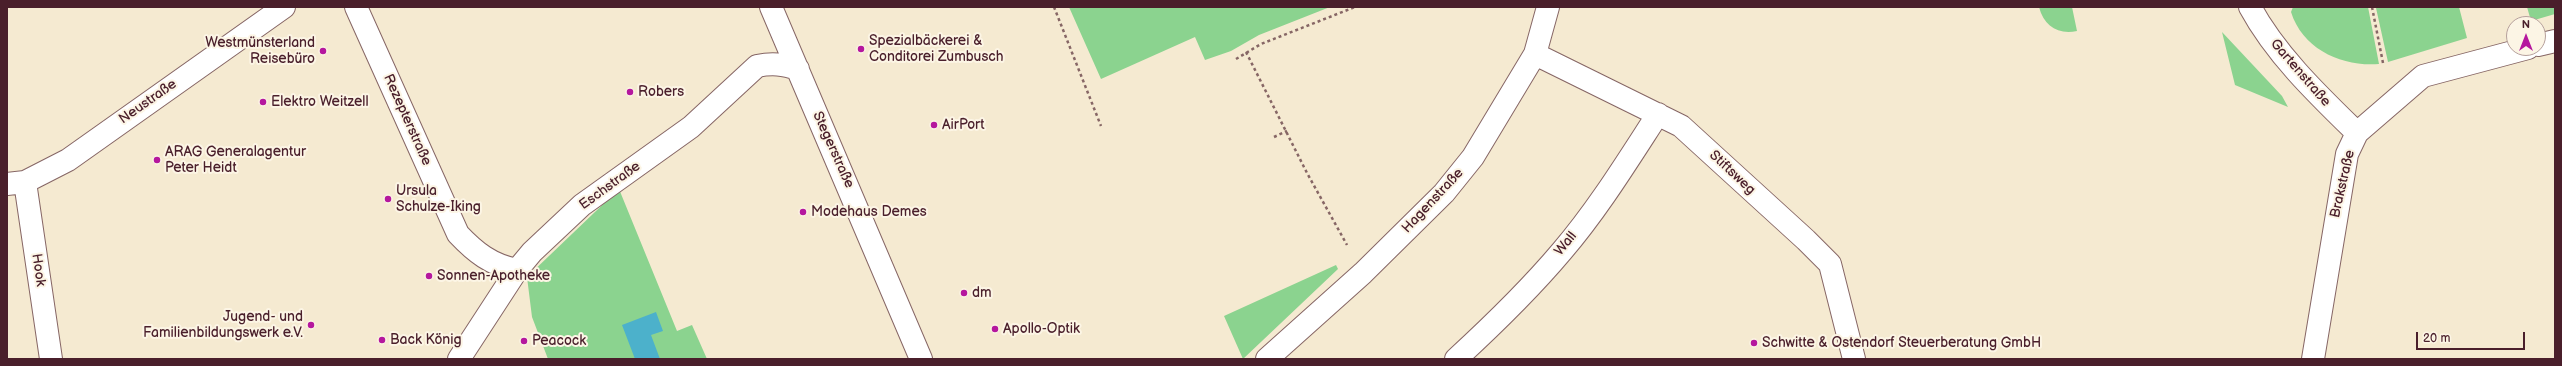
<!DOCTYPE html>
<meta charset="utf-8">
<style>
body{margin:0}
#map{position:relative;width:2562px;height:366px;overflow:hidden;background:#f5ead1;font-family:"Balsamiq Sans",sans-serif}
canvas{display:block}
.frame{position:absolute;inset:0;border:8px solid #4a1f2b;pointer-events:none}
.north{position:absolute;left:2506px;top:16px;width:40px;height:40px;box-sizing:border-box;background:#fcf5e5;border:1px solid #b59f9b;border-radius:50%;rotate:0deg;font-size:11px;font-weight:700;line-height:16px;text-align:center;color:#4a1f2b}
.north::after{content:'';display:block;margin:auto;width:14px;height:18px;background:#b5179e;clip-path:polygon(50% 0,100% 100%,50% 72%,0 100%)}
.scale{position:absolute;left:2416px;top:332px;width:109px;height:18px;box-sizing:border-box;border:2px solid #4a1f2b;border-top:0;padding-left:5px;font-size:12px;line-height:14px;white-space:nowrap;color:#4a1f2b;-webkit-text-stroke:3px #fcf5e5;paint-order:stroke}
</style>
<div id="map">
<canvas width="2562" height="366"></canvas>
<div class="frame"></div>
<div class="north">N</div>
<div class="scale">20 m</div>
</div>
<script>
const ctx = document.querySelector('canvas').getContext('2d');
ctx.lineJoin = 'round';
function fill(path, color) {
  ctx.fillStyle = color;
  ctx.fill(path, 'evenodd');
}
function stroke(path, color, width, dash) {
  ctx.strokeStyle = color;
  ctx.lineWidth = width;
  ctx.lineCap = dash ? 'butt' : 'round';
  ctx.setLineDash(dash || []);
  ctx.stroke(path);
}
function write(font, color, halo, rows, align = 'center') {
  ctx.font = font + ' "Balsamiq Sans",sans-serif';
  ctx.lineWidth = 4;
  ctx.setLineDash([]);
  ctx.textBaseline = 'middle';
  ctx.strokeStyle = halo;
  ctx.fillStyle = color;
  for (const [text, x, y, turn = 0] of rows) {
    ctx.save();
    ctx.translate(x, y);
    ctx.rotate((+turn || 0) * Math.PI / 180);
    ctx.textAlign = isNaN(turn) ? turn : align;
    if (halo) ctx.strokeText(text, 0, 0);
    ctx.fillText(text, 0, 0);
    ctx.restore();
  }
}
fill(new Path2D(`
 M 1069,7 L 1330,7 L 1259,35 L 1231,51 L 1205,60 L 1195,37 L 1101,79 Z
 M 2039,7 L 2072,7 L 2077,31 C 2058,35 2044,26 2039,7 Z
 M 2293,7 L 2368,7 L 2379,64 C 2343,67 2303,50 2291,12 Z
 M 2459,7 L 2467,38 L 2388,62 L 2376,8 Z
 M 2527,7 L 2555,7 L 2555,14 L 2531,21 Z
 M 2222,32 L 2282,96 L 2288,107 L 2235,85 Z
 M 619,189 L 677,331 L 692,325 L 707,359 L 548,359 L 532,317 L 527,277 Z
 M 1336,265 L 1338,269 L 1243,359 L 1224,316 Z`), '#8bd38f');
fill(new Path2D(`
 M 656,312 L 663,331 L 651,335 L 660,359 L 635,359 L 622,325 Z`), '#4cb1cb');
const minor = new Path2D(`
 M 356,7 L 458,234 C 475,252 491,265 517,270
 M 771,7 L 921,359
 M 2250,7 C 2276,55 2318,95 2357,133
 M 2538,45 L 2555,41
 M 1535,54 L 1681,126 L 1806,240 L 1830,264 L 1854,359
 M 25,182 L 51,359
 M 7,184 L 25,182 L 68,160 L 284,7
 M 459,359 L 517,270 L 532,252 L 582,205 L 691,127 L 757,66 C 772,63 783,64 798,69
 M 1267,359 L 1363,273 L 1444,193 L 1473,157 L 1535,54 L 1548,7
 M 1456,359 C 1493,325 1530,289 1562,251 C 1598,209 1628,160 1658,114
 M 2313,359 L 2347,154 L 2357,133 L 2423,76 L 2528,48`);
stroke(minor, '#866665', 24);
stroke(new Path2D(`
 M 1054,7 L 1101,126
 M 2372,7 L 2383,63
 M 1246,52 L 1307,173 L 1347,245
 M 1236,59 L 1261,44 L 1355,7
 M 1274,137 L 1287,131`), '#866665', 2.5, [3, 3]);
stroke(minor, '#fff', 22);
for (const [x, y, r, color] of [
 [861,49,4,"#b5179e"],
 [323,51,4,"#b5179e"],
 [630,92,4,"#b5179e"],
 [263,102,4,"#b5179e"],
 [934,125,4,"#b5179e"],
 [157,160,4,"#b5179e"],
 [388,199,4,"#b5179e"],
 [803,212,4,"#b5179e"],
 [429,276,4,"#b5179e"],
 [964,293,4,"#b5179e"],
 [311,325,4,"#b5179e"],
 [995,329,4,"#b5179e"],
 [382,340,4,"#b5179e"],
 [524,341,4,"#b5179e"],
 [1754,343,4,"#b5179e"]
]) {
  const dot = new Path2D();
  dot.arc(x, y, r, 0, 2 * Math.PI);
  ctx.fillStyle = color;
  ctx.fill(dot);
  stroke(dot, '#fcf5e5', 1.5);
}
write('14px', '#4a1f2b', '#fcf5e5', [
 ["Spezialbäckerei &",869,41],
 ["Conditorei Zumbusch",869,57],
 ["Westmünsterland",315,43,"right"],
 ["Reisebüro",315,59,"right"],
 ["Robers",638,92],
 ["Elektro Weitzell",271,102],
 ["AirPort",942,125],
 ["ARAG Generalagentur",165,152],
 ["Peter Heidt",165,168],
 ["Ursula",396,191],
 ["Schulze-Iking",396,207],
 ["Modehaus Demes",811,212],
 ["Sonnen-Apotheke",437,276],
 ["dm",972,293],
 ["Jugend- und",303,317,"right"],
 ["Familienbildungswerk e.V.",303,333,"right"],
 ["Apollo-Optik",1003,329],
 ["Back König",390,340],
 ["Peacock",532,341],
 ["Schwitte & Ostendorf Steuerberatung GmbH",1762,343]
], 'left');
write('14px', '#4a1f2b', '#fcf5e5', [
 ["Gartenstraße",2300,73,49],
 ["Neustraße",148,102,-35],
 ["Rezepterstraße",407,120,66],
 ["Stegerstraße",833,150,66],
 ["Stiftsweg",1732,173,43],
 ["Brakstraße",2343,184,-77],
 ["Eschstraße",610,186,-36],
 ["Hagenstraße",1433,201,-47],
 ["Wall",1566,244,-51],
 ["Hook",38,270,82]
]);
</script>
